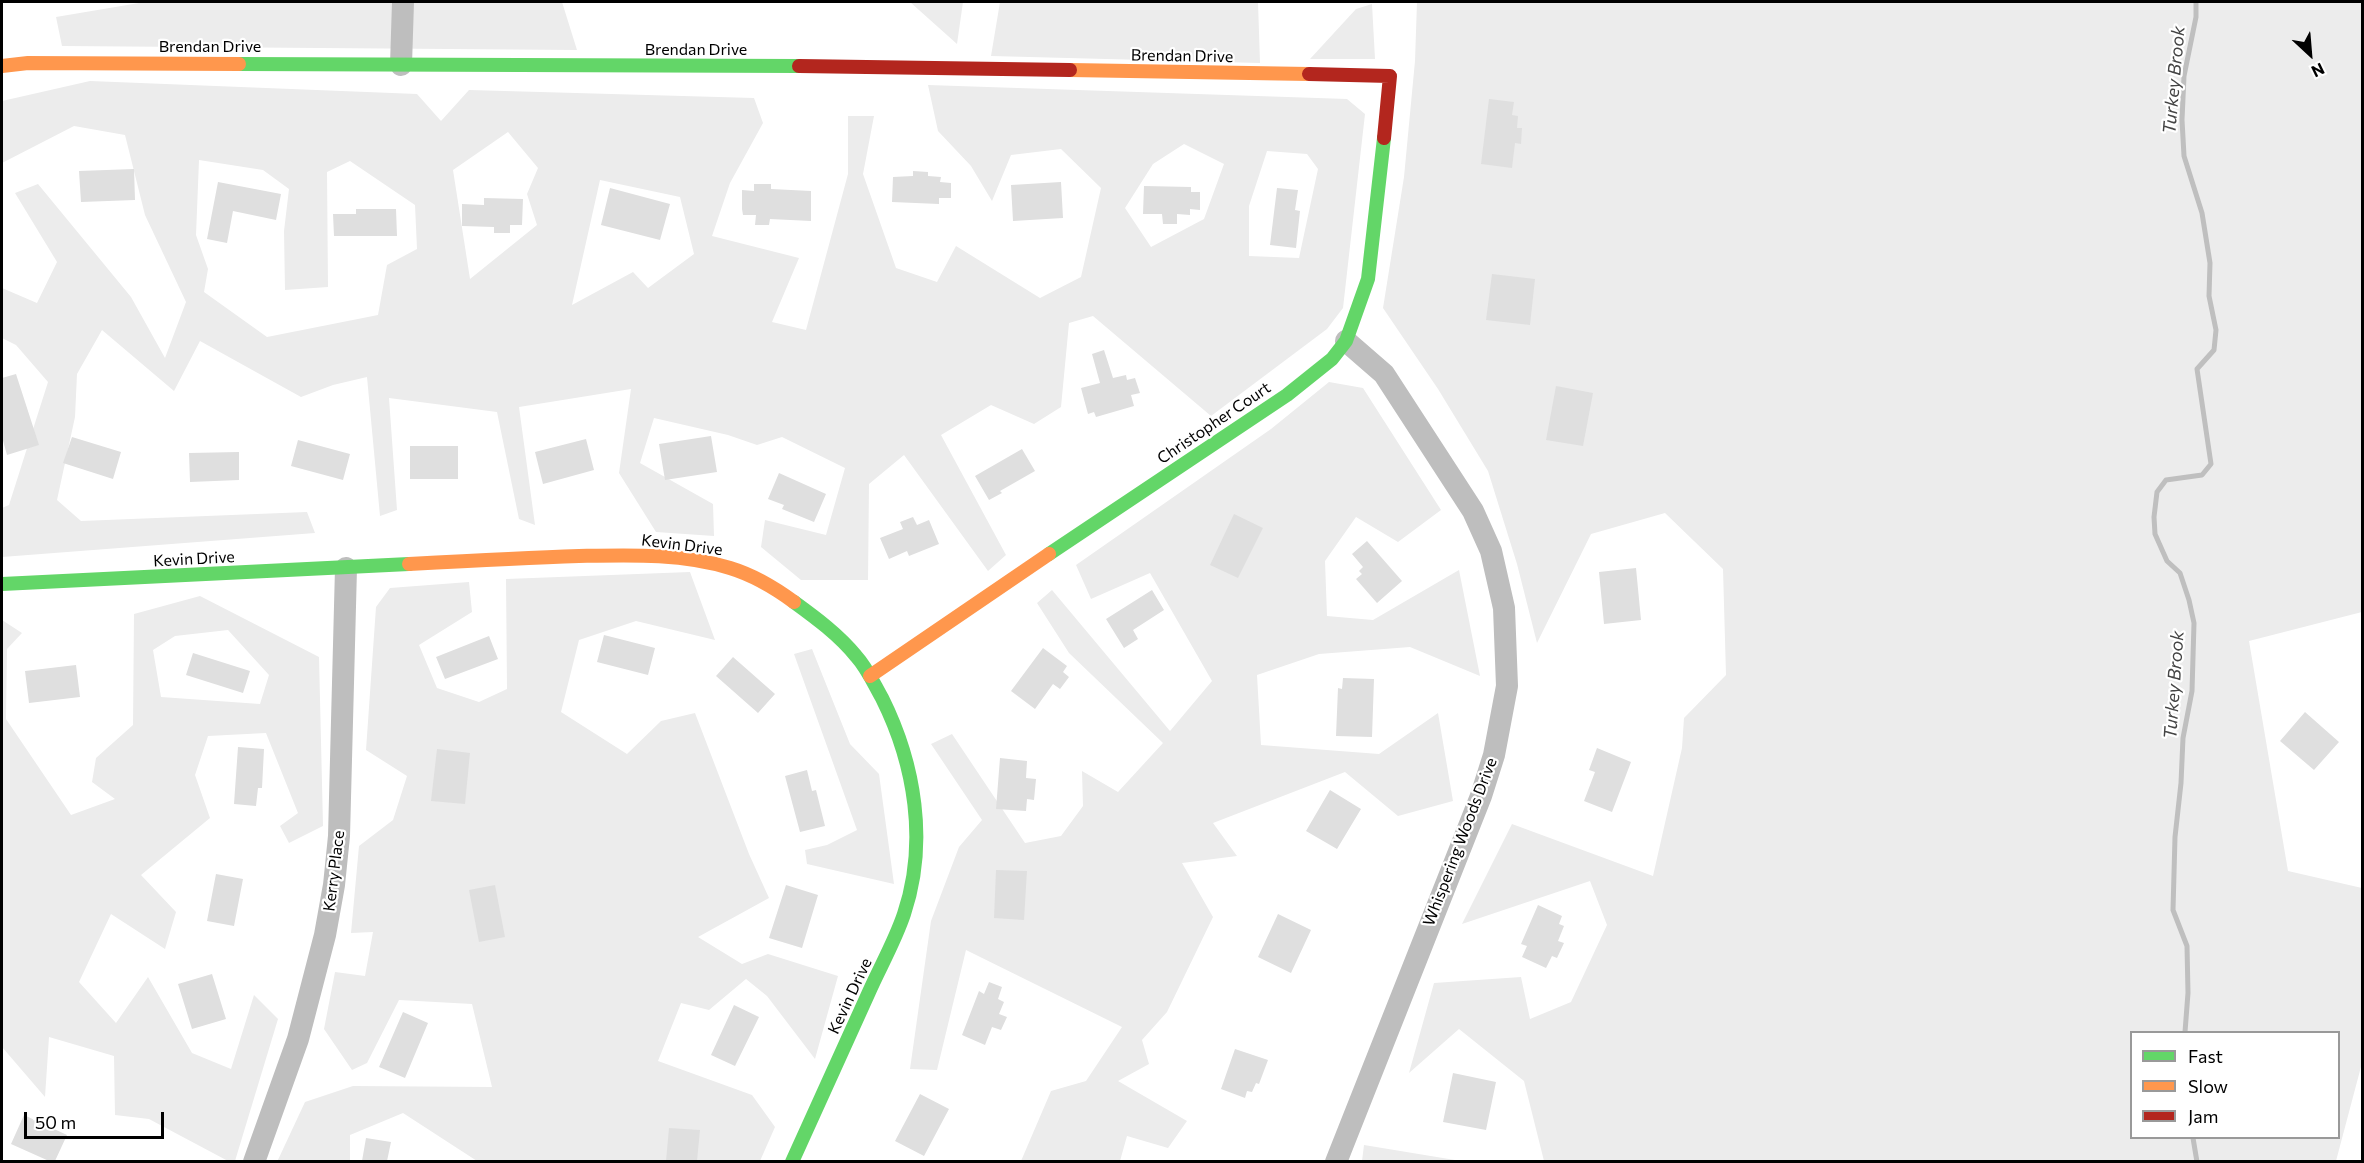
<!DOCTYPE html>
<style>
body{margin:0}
#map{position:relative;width:2364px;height:1163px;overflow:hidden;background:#fff;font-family:Commissioner,sans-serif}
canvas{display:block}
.frame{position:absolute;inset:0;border:3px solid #000;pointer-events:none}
.legend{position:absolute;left:2130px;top:1031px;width:210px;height:108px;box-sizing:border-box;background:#fff;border:2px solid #999;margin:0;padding:8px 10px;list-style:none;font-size:18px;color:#000}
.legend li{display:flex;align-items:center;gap:12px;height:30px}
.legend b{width:30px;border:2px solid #999}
.north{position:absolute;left:2280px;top:24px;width:60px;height:60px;-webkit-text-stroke:4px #fff;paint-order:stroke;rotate:154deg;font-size:16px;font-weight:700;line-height:24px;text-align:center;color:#000}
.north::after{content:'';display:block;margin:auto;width:21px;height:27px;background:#000;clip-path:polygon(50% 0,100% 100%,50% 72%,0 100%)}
.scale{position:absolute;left:24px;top:1112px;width:140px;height:27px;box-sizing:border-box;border:3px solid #000;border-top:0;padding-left:8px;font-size:18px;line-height:21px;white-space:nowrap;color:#000;-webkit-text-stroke:4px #fff;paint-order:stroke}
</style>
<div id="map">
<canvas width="2364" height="1163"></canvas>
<div class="frame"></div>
<ul class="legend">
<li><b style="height:8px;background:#63d668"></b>Fast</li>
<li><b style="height:8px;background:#ff974d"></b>Slow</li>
<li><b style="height:8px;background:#b3261e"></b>Jam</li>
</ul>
<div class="north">N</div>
<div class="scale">50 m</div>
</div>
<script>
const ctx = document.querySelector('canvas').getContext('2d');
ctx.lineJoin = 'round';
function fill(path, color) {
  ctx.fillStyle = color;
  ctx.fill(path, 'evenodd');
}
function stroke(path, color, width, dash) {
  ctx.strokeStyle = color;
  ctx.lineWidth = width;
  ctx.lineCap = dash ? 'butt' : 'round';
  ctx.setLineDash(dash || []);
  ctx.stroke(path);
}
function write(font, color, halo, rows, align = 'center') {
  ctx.font = font + ' Commissioner,sans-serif';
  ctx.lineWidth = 4.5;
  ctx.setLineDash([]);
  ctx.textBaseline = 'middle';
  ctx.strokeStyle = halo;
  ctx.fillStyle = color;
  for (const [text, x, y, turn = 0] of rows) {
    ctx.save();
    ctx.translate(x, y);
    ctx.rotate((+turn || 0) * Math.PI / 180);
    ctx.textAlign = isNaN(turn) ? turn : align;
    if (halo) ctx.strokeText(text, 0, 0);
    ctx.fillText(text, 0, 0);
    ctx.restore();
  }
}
fill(new Path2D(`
 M 145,2 L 562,2 L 577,50 L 62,46 L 56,17 Z
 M 910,2 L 963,2 L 957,44 Z
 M 1000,2 L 1258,2 L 1260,63 L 991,56 Z
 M 1417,2 L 2362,2 L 2362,612 L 2249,641 L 2288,871 L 2362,888 L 2362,1063 L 2336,1161 L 1544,1161 L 1524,1081 L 1459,1029 L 1409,1073 L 1434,983 L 1521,977 L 1530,1019 L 1571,1002 L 1607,925 L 1590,881 L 1462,924 L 1512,824 L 1653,876 L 1682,748 L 1684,718 L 1726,675 L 1723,569 L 1665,513 L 1591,534 L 1537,643 L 1517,564 L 1488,471 L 1438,389 L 1383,308 L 1404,177 L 1415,61 ZM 2132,1032 L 2338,1032 L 2338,1138 L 2132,1138 Z
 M 1372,4 L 1375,59 L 1310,59 L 1356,9 Z
 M 90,81 L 417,94 L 441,121 L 469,90 L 754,98 L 763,123 L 730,183 L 712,236 L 799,258 L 772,322 L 806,330 L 848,174 L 848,116 L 874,116 L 863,174 L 896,268 L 937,282 L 956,246 L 1040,298 L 1081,277 L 1101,188 L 1061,149 L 1011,155 L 992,201 L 971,166 L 938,131 L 928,85 L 1347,99 L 1365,114 L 1343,308 L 1327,329 L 1211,416 L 1093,316 L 1069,323 L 1061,407 L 1034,424 L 991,405 L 941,435 L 1006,555 L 988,571 L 904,455 L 869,484 L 868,580 L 801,580 L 761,547 L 765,520 L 826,535 L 845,468 L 782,437 L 757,445 L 728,435 L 654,418 L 640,463 L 713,504 L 714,536 L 656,532 L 619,473 L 631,389 L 519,407 L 535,525 L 519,519 L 497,412 L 389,398 L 397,510 L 380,516 L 367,377 L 333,385 L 301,397 L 200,341 L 174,391 L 102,330 L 77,374 L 75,417 L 57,500 L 81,521 L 307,512 L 315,533 L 2,557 L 2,508 L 9,505 L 48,382 L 16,345 L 2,338 L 2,288 L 37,303 L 57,262 L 15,193 L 38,184 L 131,297 L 165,358 L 186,302 L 145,215 L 125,135 L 74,126 L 2,163 L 2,101 ZM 508,132 L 538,168 L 527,194 L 537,225 L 470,279 L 453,170 ZM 1184,144 L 1224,164 L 1204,219 L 1151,247 L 1125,208 L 1153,164 ZM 1267,151 L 1307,154 L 1318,169 L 1299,258 L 1249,256 L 1249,206 ZM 199,160 L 263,170 L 289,189 L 284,231 L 285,290 L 328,287 L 327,172 L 350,161 L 415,205 L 417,249 L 387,265 L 378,315 L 267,337 L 204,292 L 208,269 L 196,235 ZM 600,180 L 680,197 L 694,254 L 648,288 L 633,272 L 572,305 Z
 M 1329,382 L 1363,388 L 1441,510 L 1398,542 L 1356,517 L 1325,561 L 1327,616 L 1373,620 L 1459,570 L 1480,676 L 1410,647 L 1319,654 L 1257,675 L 1261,745 L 1379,754 L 1438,713 L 1453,801 L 1398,816 L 1345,772 L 1213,823 L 1237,856 L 1182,863 L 1213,917 L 1167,1012 L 1142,1040 L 1149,1064 L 1118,1081 L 1187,1121 L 1168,1148 L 1127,1136 L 1120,1161 L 1021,1161 L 1051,1091 L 1086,1081 L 1122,1027 L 966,950 L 937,1070 L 910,1069 L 931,921 L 959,847 L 982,820 L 931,744 L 952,734 L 1025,843 L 1061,836 L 1083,806 L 1082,771 L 1118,792 L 1163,743 L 1069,653 L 1037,603 L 1052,590 L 1170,731 L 1212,681 L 1150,573 L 1091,599 L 1076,565 L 1271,429 Z
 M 690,572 L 715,640 L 636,621 L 579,640 L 561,712 L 627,754 L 661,721 L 695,713 L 749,854 L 769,898 L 698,937 L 742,964 L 768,954 L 838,976 L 815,1059 L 767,996 L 746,979 L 709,1010 L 681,1003 L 658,1061 L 752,1095 L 775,1127 L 760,1161 L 477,1161 L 403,1113 L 350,1135 L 350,1161 L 277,1162 L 305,1102 L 353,1086 L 492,1087 L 472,1004 L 399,1000 L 367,1063 L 352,1070 L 324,1029 L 335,972 L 365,976 L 373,932 L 351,933 L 359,846 L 393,820 L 407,776 L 366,750 L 376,607 L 390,588 L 469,582 L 472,612 L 419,645 L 437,688 L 479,702 L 507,689 L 506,579 Z
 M 200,596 L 319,657 L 323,826 L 289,843 L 280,826 L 298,813 L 266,733 L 208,736 L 195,775 L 210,818 L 141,875 L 176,912 L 165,949 L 111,914 L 79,982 L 116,1023 L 148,977 L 192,1053 L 231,1069 L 254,995 L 278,1019 L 235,1161 L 228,1161 L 149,1119 L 115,1115 L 114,1056 L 49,1037 L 45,1097 L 2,1047 L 2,620 L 22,633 L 7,649 L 6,719 L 71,815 L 115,799 L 92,782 L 96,758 L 133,725 L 134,614 ZM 228,630 L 269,675 L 260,704 L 161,697 L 153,650 L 175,636 Z
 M 812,649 L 850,744 L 879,774 L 894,884 L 807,864 L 805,850 L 827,845 L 857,830 L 794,654 Z
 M 1364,1145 L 1461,1161 L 1362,1161 Z`), '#ececec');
stroke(new Path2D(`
 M 2185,1032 L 2188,993 L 2187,946 L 2173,910 L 2175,837 L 2181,783 L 2183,738 L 2192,691 L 2194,623 L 2189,600 L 2180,573 L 2167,561 L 2155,534 L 2154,517 L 2157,492 L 2166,480 L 2202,475 L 2211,464 L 2197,369 L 2214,350 L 2216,330 L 2209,296 L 2210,263 L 2202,213 L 2184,156 L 2182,120 L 2184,76 L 2196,17 L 2196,2
 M 2193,1138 L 2197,1162`), '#bfbfbf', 5);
fill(new Path2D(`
 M 1489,99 L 1514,102 L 1512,115 L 1518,116 L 1517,128 L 1522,128 L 1521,144 L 1515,143 L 1512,168 L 1481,164 Z
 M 134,169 L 135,200 L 81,202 L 79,171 Z
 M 913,171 L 928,172 L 928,176 L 941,177 L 940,182 L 951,183 L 951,198 L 939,198 L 939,204 L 892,202 L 893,177 L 913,176 Z
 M 218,182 L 281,194 L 276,220 L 233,211 L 227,243 L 207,239 Z
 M 1061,182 L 1063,218 L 1013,221 L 1011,185 Z
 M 754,184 L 771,184 L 771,189 L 811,191 L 811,221 L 770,219 L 769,225 L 755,225 L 756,215 L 743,215 L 742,209 L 742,190 L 754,191 Z
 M 1144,186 L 1191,187 L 1191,192 L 1200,192 L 1200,210 L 1190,209 L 1190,215 L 1177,214 L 1177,224 L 1163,224 L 1162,214 L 1143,214 Z
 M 610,188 L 670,204 L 660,240 L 601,225 Z
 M 1277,188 L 1298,190 L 1295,210 L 1300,211 L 1296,248 L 1270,245 Z
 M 484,198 L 523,199 L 522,225 L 510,225 L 510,233 L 494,233 L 494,227 L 462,226 L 462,204 L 484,205 Z
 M 356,209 L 396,209 L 397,236 L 334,236 L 333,214 L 356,214 Z
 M 1492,274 L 1535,279 L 1530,325 L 1486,320 Z
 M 1104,350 L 1113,378 L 1126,375 L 1127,380 L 1135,378 L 1140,393 L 1131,395 L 1134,406 L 1096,417 L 1094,412 L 1088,414 L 1081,388 L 1100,383 L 1092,354 Z
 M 16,374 L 39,445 L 7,455 L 2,437 L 2,378 Z
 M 1556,386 L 1593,393 L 1583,446 L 1546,440 Z
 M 711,436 L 717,472 L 665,480 L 659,444 Z
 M 72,437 L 121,452 L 113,479 L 63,463 Z
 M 586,439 L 594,470 L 543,484 L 535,452 Z
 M 298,440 L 350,454 L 343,480 L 291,466 Z
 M 410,446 L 458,446 L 458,479 L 410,479 Z
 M 1022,449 L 1035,471 L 1000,491 L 1002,493 L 989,500 L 975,476 Z
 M 239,452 L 239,480 L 190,482 L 189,453 Z
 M 779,473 L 826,494 L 814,522 L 782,509 L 784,505 L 768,499 Z
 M 1234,514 L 1263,528 L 1238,578 L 1210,565 Z
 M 913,517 L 917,525 L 929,520 L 939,544 L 909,556 L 907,551 L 889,559 L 880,538 L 903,529 L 900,522 Z
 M 1367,541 L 1402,581 L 1377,603 L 1356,579 L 1362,574 L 1359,571 L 1363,567 L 1352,554 Z
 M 1636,568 L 1641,620 L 1604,624 L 1599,572 Z
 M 1152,590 L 1164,610 L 1133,630 L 1138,639 L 1124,648 L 1106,619 Z
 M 604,635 L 655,648 L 648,675 L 597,662 Z
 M 489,636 L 498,659 L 445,679 L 436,657 Z
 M 1043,648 L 1067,666 L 1063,672 L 1069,677 L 1060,689 L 1053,684 L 1035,709 L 1011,691 Z
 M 193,653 L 250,671 L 243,693 L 186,675 Z
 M 733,657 L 775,694 L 758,713 L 716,676 Z
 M 76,665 L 80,697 L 29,703 L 25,671 Z
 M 1343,678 L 1374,679 L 1372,737 L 1336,736 L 1338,688 L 1342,689 Z
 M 2305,712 L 2339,742 L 2314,770 L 2280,741 Z
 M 238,747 L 264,749 L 262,788 L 258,788 L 256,806 L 234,804 Z
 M 1597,748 L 1631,762 L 1612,812 L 1584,801 L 1595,772 L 1589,770 Z
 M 437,749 L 470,753 L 465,804 L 431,801 Z
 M 1000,758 L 1027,761 L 1026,778 L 1036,779 L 1034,800 L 1027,799 L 1026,811 L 996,809 Z
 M 807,770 L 812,791 L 816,790 L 825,826 L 800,832 L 785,776 Z
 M 1330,790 L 1361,809 L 1337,849 L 1306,831 Z
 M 996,870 L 1027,871 L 1024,920 L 994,918 Z
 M 216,874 L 243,879 L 234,926 L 207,921 Z
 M 495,885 L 505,937 L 479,942 L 469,890 Z
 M 786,885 L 818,895 L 802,948 L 769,938 Z
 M 1538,905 L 1562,916 L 1559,924 L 1564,926 L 1558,941 L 1564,943 L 1557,958 L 1552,956 L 1546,968 L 1522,957 L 1527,946 L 1521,944 Z
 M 1278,914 L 1311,930 L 1291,973 L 1258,957 Z
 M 212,974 L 226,1019 L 192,1029 L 178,984 Z
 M 989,982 L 1002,987 L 998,999 L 1004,1002 L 999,1014 L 1007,1017 L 1001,1030 L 992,1027 L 985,1045 L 962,1035 L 979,991 L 984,994 Z
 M 734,1005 L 759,1017 L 735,1066 L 711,1055 Z
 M 403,1012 L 428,1023 L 405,1078 L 379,1067 Z
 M 1235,1049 L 1268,1060 L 1259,1084 L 1256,1083 L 1252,1092 L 1247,1091 L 1245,1098 L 1221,1089 Z
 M 1453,1073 L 1496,1082 L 1486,1130 L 1443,1122 Z
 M 920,1094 L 949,1109 L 924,1156 L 895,1141 Z
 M 24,1115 L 67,1135 L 55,1161 L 49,1161 L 11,1144 Z
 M 669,1128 L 700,1130 L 697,1161 L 666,1161 Z
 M 366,1138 L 391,1142 L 387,1161 L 362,1161 Z`), '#dfdfdf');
stroke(new Path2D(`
 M 401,65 L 403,2
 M 254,1162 L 298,1039 L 325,935 L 334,885 L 339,836 L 346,568
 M 1336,1162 L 1481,796 L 1494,755 L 1507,686 L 1504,608 L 1491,551 L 1473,511 L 1384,374 L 1346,341`), '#bebebe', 22);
stroke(new Path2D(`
 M 239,64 L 799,66
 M 1049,554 L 1287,395 L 1332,359 L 1346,341 L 1368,279 L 1384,138
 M 2,584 L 409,564
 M 792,1162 C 818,1105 843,1049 869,992 C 880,967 895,941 904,914 C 928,843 915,764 882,698 C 874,684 867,668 856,656 C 839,635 816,618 794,602`), '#63d668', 14);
stroke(new Path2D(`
 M 2,66 L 28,63 L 239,64
 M 1070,70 L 1309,74
 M 409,564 C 466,561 523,558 579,556 C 629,555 682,553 730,568 C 753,575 775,588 794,602
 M 870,676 L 1049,554`), '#ff974d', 14);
stroke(new Path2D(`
 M 799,66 L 1070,70
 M 1309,74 L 1390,76 L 1384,138`), '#b3261e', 14);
write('16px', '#000', '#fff', [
 ["Brendan Drive",210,47],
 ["Brendan Drive",696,50],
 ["Brendan Drive",1182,56,1],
 ["Christopher Court",1214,423,-34],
 ["Kevin Drive",682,545,7],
 ["Kevin Drive",194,559,-3],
 ["Whispering Woods Drive",1460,842,-69],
 ["Kerry Place",334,871,-83],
 ["Kevin Drive",850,996,-65]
]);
write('italic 18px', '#444', '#fff', [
 ["Turkey Brook",2174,80,-85],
 ["Turkey Brook",2174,685,-86]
]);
</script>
